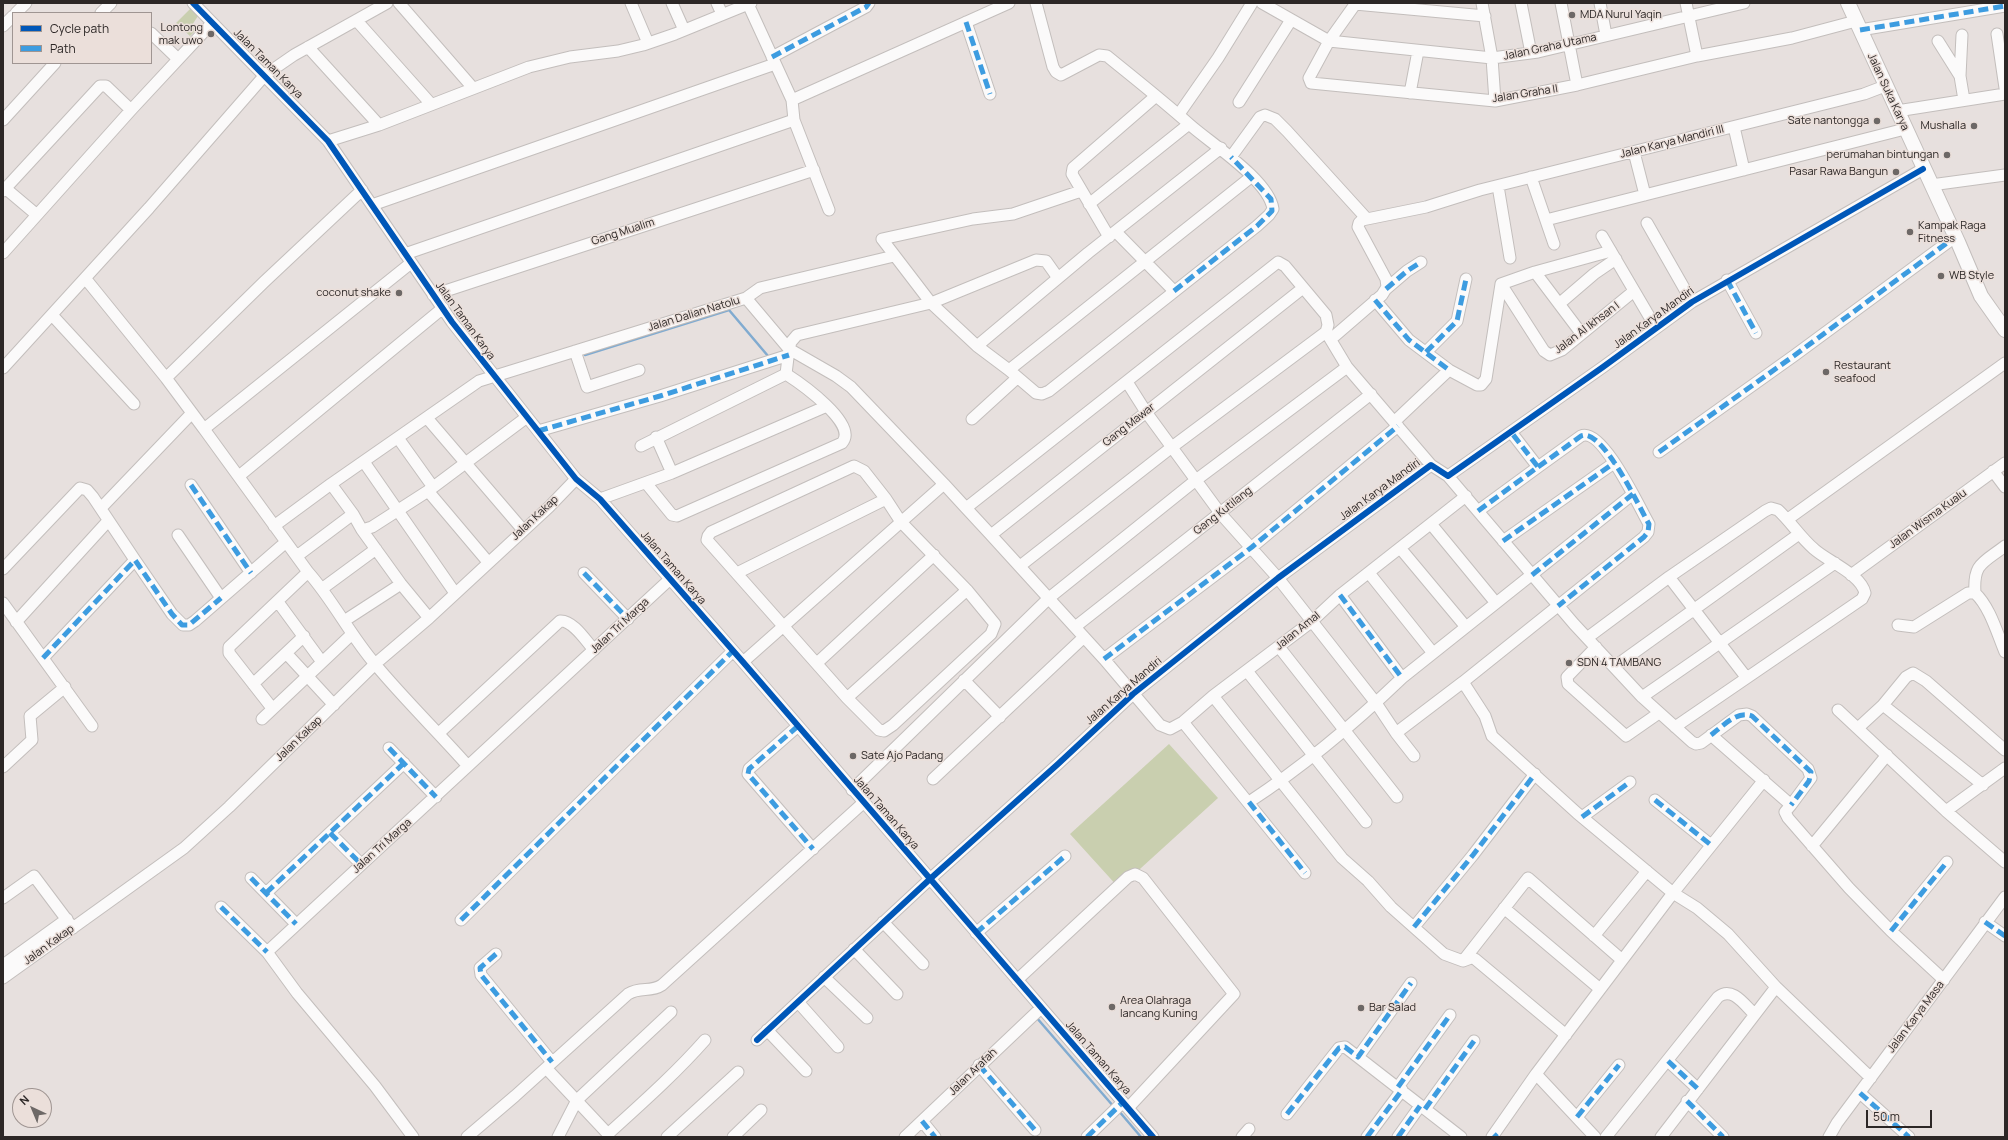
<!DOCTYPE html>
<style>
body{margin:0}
#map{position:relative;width:2008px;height:1140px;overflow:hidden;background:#e7e0de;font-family:Manrope,sans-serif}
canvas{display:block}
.frame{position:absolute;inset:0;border:4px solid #2c2726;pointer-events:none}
.legend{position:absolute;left:12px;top:12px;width:140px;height:52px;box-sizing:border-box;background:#ebdfda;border:1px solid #9f9592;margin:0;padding:5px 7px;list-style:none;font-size:12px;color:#2c2726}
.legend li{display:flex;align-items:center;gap:8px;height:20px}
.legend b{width:20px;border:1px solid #9f9592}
.north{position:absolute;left:12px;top:1088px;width:40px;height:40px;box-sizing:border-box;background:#ebdfda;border:1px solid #9f9592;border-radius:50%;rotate:316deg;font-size:11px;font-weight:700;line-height:16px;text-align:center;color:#2c2726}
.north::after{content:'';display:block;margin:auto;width:14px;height:18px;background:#6d6866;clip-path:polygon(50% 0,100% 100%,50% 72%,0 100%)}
.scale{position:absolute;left:1866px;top:1110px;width:66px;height:18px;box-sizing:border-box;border:2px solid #2c2726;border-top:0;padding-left:5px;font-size:12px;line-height:14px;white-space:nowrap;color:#2c2726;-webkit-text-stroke:3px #ebdfda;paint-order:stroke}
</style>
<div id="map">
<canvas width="2008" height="1140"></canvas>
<div class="frame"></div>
<ul class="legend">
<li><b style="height:5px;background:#0057b8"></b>Cycle path</li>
<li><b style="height:5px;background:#3d9ce0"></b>Path</li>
</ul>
<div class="north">N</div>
<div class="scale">50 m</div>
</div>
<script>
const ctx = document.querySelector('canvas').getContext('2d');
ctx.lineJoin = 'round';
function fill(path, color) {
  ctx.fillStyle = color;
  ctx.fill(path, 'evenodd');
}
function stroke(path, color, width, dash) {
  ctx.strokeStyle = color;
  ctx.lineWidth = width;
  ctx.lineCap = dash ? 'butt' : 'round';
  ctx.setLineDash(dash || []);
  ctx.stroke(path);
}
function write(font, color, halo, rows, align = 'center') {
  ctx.font = font + ' Manrope,sans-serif';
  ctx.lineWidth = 3;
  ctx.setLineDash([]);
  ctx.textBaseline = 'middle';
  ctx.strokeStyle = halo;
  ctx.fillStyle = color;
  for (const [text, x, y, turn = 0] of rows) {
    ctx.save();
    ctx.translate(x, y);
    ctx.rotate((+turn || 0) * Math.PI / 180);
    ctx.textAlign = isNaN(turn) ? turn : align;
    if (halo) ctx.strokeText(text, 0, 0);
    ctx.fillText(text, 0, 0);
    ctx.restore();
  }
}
fill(new Path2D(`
 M 191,8 L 198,16 L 192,25 L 196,30 L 190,36 L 176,23 Z
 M 1169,744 L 1218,798 L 1119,888 L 1070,834 Z`), '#c9cfaf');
stroke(new Path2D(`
 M 585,355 L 729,310 L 768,356
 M 1036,1017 L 1114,1107
 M 1118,1110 L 1141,1137`), '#81abd0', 2.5);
const minor = new Path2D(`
 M 193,3 L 328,141 L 452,322 L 576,479 L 600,499 L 743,662 L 1153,1137
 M 399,3 L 473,88
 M 631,3 L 648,43
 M 672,3 L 684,30
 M 717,3 L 722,14
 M 1262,3 L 1329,41 L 1492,58 L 1538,52 L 1744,3
 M 1356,3 L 1329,41 L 1309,78 L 1311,83 L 1495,101 L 1577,85 L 1697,56 L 1792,38 L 1856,21
 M 1482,3 L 1492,58 L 1495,101
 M 1521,3 L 1531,53
 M 1561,3 L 1577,85
 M 1600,3 L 1606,35
 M 1686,3 L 1697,56
 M 1355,4 L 1485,16
 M 16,13 L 26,3
 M 101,13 L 111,3
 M 357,21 L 431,104
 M 966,22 L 990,94
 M 3,26 L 13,16
 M 1860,30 L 2005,6
 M 151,33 L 178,59
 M 1997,34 L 2005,88
 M 1938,41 L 1960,76 L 1964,100
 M 308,47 L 379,125
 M 772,57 L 866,7 L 869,3
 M 1960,76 L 1962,35
 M 1410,93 L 1418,51
 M 792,100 L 1009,3
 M 1239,102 L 1291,20
 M 1897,111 L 2005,94
 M 1179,114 L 1218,58 L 1252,3
 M 3,120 L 55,63
 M 794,120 L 829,210
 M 1734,127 L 1744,170
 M 328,141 L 379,125 L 529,67 L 570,57 L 618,51 L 643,45 L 675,34 L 751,3
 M 1634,152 L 1645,195
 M 1231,157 L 1260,117 L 1265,115 L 1275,119 L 1287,131 L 1367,219
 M 1531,177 L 1554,244
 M 1931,185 L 2005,175
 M 1498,186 L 1510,258
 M 5,188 L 37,215
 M 3,191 L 100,86 L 106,86 L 131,110
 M 1081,191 L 1013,214 L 973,219 L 882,239 L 931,303 L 977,346 L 1009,370 L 1251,177
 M 1089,204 L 1189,124
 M 372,205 L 775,64
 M 1546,220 L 1905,129
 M 1647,223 L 1692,302
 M 1116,232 L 1174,291
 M 1602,236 L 1656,328
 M 1109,237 L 1072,174 L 1073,168 L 1156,96
 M 3,253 L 131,110 L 212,23
 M 405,254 L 794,120 L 792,100 L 748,4
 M 1535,272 L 1581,333
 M 85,278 L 166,378 L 264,282 L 362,190
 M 1727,280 L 1756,333
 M 1501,284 L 1544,351 L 1550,355 L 1562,350 L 1634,291
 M 1303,288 L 991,535 L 966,508 L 1278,262 L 1285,266 L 1326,315 L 1328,325 L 1326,332 L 1347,367 L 1431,465
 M 1386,289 L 1407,271 L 1421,262
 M 433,295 L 814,170
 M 1375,300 L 1409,340 L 1449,370 L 1477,385 L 1481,385 L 1486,379 L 1501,284 L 1535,272 L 1611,251
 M 1559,304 L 1594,274 L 1616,259
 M 52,315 L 134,404
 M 1331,339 L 1382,295 L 1387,287 L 1386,279 L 1358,227 L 1359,223 L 1362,220 L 1426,207 L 1480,190 L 1864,94 L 1885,86
 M 977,346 L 1088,253 L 1221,148
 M 575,351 L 587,387 L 639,370
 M 1426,352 L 1457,321 L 1466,279
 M 3,368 L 149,208 L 265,75 L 294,55 L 387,3
 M 1009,370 L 1036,393 L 1042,394 L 1049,391 L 1257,226 L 1269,215 L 1273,209 C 1269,180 1210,143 1189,124 C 1162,100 1134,78 1107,56 L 1099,55 L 1061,75 L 1056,72 L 1053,67 L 1036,3
 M 166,378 L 204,429
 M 1127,382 L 1146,412 L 1220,513 L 1278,578 L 1376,703 L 1396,733 L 1414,756
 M 427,418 L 523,530
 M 972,419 L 1017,378
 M 1394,422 L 1449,370
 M 538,431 L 660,396 L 789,355
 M 656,437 L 672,473
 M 398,438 L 433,487
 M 641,446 L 786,374
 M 1659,452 L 1795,355 L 1955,237
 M 364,462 L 455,593
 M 854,466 L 864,471 L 886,499 L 901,522 L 967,590 L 995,624 L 991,634 L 893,725 L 884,731 L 879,730 L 847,698 L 707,540 L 708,536 L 711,532 Z
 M 1993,471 L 2005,487
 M 239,476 L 443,308
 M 1448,476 L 1574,624 L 1642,697 L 1692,742 L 1696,744 L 1701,743 L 1739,715 L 1747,714 L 1752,716 L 1808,769 L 1811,778 L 1791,805
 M 646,483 L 672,515 L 677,516 L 842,443 C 859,424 800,383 786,374 L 789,349 L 746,298
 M 944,484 L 851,387 L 836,376 L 789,349 L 791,342 L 797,335 L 931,303 L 1036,260 L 1046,261 L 1058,278
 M 191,485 L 251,573
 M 428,491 L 488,562
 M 600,499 L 672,473 L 827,406
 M 101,508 L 192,413
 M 1478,511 L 1538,467 L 1511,432
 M 1788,519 L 2005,363
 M 1431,524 L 1496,603
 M 274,526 L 331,484
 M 362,530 L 353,514 L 331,484 L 479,381 L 746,298 L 760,288 L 894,256
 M 178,535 L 221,598
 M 991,535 L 1104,659 L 1160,725 L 1170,729 L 1183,722 L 1213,696 L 1311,622 L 1340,595 L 1466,496
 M 1503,541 L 1614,463
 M 1400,548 L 1466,627
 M 297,556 L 353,514
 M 1020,566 L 1172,447 L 1326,332
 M 3,569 L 80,488 L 87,490 L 93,497 L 135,560 L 172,614 L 183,625 L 189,625 L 195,621 L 286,542
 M 308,572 L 204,429 L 411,263
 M 584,573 L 628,619
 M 737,573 L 886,499
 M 1369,573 L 1433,653
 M 1851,575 L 2005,463
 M 1669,577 L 1746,677
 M 323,588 L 376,549
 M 1975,593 C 1990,607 1997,633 2005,652
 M 1975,593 C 1973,563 1983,563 2005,546
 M 1340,595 L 1402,678
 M 278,602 L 322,662
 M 3,603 L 92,726
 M 429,618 L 401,584 L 362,530 L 372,527 L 428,491 L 527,417
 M 344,621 L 401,584
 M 16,622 L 108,521
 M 1898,625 L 1914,627 L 1968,593 L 1975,593
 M 1075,627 L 1371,394
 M 1587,638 L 1669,577 L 1765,511 L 1771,508 L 1778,510 C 1791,522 1800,537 1814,549 C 1827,561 1861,574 1865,593 L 1862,599 L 1675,727
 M 1279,647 L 1397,797
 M 1596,647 L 1567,677 L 1568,684 L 1626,736 L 1659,713
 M 286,653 L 304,636
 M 43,658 L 135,560
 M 1104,659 L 1252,547 L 1398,426
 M 743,662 L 944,484 L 966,508
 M 817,663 L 934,555
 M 1614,667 L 1799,534
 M 1247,671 L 1366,822
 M 964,680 L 1000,717
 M 1463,682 L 1485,716 L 1492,736 L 1577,813 L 1673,893 L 1697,908 L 1728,934 L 1776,987 L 1871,1078
 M 253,684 L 286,653 L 334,705
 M 1213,696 L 1342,858 L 1368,881 L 1391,907 L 1444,954 L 1463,961 L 1471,958 L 1475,959 L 1566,1035
 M 1642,697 L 1835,563
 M 847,698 L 967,590
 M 1883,705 L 1983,785
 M 272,708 L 229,653 L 229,647 L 308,572 C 333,600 350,635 375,664 C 404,699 438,732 468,766
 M 1838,710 L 1946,811 L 2005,862
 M 262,719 L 352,634
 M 1183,722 L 1305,873
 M 798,726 L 749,769 L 748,774 L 813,849
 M 1858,728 L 1883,705 L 1906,677 L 1913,673 L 1926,681 L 2005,750
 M 439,733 L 560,621 C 573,620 586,641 594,650
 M 1396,733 L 1463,682 L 1644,537 L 1648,532 L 1649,524 C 1640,509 1602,426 1581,436 L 1538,467
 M 1711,735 L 1791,805 L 1785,812 L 1788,818 L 1849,888 L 1891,931 L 1944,980
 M 389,748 L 436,797
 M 3,767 L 32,740 L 30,716 L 65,687
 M 933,779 L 1084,637
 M 852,790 L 1049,598 L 1196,480 L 1347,367
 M 1655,800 L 1711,845
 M 1249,802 C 1304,766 1355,723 1402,678 L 1633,494
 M 1946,811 L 2005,768
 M 1582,817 L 1630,782
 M 330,833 L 361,864
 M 1812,846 L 1887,755
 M 251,878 L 296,924
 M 266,893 L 404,763
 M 3,898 L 34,876 L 73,928
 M 221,907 L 267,952 L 297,993 L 375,1086 L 413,1137
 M 1504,908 L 1600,989
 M 461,920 L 733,651
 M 883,922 L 923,964
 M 1985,922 L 2005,936
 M 1414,927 L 1473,855 L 1535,774
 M 1891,931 L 1947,862
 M 976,933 L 1065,856
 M 1594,936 L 1647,871
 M 854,949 L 897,994
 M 267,952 L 669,580
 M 496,954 L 480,968 L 481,975 L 552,1062
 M 1463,961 L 1528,878 L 1622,960
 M 3,965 L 67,919
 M 824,977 L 867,1018
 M 3,978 L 184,848 L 229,807 L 375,664 L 429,618 L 549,507 L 576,479
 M 1017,980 L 1128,877 L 1135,874 L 1143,878 L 1234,994 L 1128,1108
 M 798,1002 L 838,1047
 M 767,1030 L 806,1071
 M 757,1040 L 930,879 L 1058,764 L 1133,694 L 1278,578 L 1431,465 L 1448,476 L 1603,367 L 1692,302 L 1923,169
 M 1358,1057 L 1461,1137
 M 1668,1061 L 1698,1089
 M 979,1065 L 1035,1130
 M 546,1068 L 608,1134 C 641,1104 675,1074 705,1040
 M 1536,1074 L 1595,1137
 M 1398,1087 L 1450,1015
 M 1860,1093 L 1909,1137
 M 1687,1101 L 1723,1137
 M 1425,1109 L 1474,1041
 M 1287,1114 L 1339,1048 L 1345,1047 L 1358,1057 L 1411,983
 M 1577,1117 L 1619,1065
 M 922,1121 L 935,1137
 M 467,1137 L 515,1096 L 628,994 C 641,986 650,993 662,985 L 863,803
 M 558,1137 L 577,1100 L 671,1012
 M 667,1137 L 738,1072
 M 733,1137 L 761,1110
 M 905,1137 L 1041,1008
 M 1087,1137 L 1123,1102
 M 1242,1137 L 1249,1129
 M 1367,1137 L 1402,1090
 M 1398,1137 L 1420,1106
 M 1492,1137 L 1536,1074 L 1673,893 L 1764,780
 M 1606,1137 L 1718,997 C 1732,986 1744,1004 1754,1014
 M 1661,1137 L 1776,987
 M 1829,1137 L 1837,1123 L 2005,897`);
const major = new Path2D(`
 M 1848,3 L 1958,242 L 1981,296 L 2005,330`);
stroke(minor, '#c3bebc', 13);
stroke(major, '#c3bebc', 16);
stroke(minor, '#fbfafa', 11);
stroke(major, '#fbfafa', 14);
stroke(new Path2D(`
 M 966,22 L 990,94
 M 1860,30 L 2005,6
 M 772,57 L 866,7 L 869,3
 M 1727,280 L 1756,333
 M 1386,289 L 1407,271 L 1421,262
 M 1174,291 L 1257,226 L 1272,211 L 1271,199 L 1231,157
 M 1375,300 L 1409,340 L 1449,370
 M 1426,352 L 1457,321 L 1466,279
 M 538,431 L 660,396 L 789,355
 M 1659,452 L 1795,355 L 1955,237
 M 1538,467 L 1581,436 C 1602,426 1640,509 1649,524 L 1648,532 L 1644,537 L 1558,606
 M 191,485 L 251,573
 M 1478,511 L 1538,467 L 1511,432
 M 1503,541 L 1614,463
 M 584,573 L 628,619
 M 1532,575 L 1633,494
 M 1340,595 L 1402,678
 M 43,658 L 135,560 L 172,614 L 182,625 L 189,625 L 221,598
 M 1104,659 L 1252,547 L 1398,426
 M 798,726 L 749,769 L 748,774 L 813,849
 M 1711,735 C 1722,727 1737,710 1752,716 L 1811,772 L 1809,781 L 1791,805
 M 389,748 L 436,797
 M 1655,800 L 1711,845
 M 1249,802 L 1305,873
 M 1582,817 L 1630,782
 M 330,833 L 361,864
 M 251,878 L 296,924
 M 266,893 L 404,763
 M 221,907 L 267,952
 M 461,920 L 733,651
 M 1985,922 L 2005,936
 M 1414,927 L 1473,855 L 1535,774
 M 1891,931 L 1947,862
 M 976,933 L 1065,856
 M 496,954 L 480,968 L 481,975 L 552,1062
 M 1668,1061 L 1698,1089
 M 979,1065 L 1035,1130
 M 1398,1087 L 1450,1015
 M 1860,1093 L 1909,1137
 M 1687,1101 L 1723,1137
 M 1425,1109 L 1474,1041
 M 1287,1114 L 1339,1048 L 1345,1047 L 1358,1057 L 1411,983
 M 1577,1117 L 1619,1065
 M 922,1121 L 935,1137
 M 1494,1134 L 1497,1137
 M 1087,1137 L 1123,1102
 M 1367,1137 L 1402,1090
 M 1398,1137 L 1420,1106`), '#3d9ce0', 5, [10, 5]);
stroke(new Path2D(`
 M 193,3 L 328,141 L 452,322 L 576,479 L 600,499 L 743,662 L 1153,1137
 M 757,1040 L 930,879 L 1058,764 L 1133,694 L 1278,578 L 1431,465 L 1448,476 L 1603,367 L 1692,302 L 1923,169`), '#0057b8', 6);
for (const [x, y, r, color] of [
 [1572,15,4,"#6d6866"],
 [211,34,4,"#6d6866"],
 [1877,121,4,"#6d6866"],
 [1974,126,4,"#6d6866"],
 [1947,155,4,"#6d6866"],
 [1896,172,4,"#6d6866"],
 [1910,232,4,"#6d6866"],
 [1941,276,4,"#6d6866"],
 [399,293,4,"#6d6866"],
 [1826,372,4,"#6d6866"],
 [1569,663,4,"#6d6866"],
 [853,756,4,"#6d6866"],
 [1112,1007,4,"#6d6866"],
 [1361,1008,4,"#6d6866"]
]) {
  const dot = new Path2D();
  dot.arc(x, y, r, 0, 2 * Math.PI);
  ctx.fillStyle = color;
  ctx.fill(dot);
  stroke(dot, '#ebdfda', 1.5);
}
write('11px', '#2c2726', '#ebdfda', [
 ["MDA Nurul Yaqin",1580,15],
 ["Lontong",203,28,"right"],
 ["mak uwo",203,41,"right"],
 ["Sate nantongga",1869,121,"right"],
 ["Mushalla",1966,126,"right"],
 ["perumahan bintungan",1939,155,"right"],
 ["Pasar Rawa Bangun",1888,172,"right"],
 ["Kampak Raga",1918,226],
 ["Fitness",1918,239],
 ["WB Style",1949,276],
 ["coconut shake",391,293,"right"],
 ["Restaurant",1834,366],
 ["seafood",1834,379],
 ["SDN 4 TAMBANG",1577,663],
 ["Sate Ajo Padang",861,756],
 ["Area Olahraga",1120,1001],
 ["lancang Kuning",1120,1014],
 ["Bar Salad",1369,1008]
], 'left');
write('11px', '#2c2726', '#ebdfda', [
 ["Jalan Graha Utama",1550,47,-12],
 ["Jalan Taman Karya",268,64,45],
 ["Jalan Suka Karya",1888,92,65],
 ["Jalan Graha II",1525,94,-9],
 ["Jalan Karya Mandiri III",1672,142,-14],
 ["Gang Mualim",623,232,-18],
 ["Jalan Dalian Natolu",694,314,-17],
 ["Jalan Karya Mandiri",1654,318,-36],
 ["Jalan Taman Karya",465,321,54],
 ["Jalan Al Ikhsan I",1587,328,-37],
 ["Gang Mawar",1129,425,-38],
 ["Jalan Karya Mandiri",1380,490,-36],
 ["Gang Kutilang",1223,511,-38],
 ["Jalan Kakap",535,518,-43],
 ["Jalan Wisma Kualu",1928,519,-36],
 ["Jalan Taman Karya",673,568,49],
 ["Jalan Tri Marga",620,626,-43],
 ["Jalan Amal",1298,631,-39],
 ["Jalan Karya Mandiri",1124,691,-41],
 ["Jalan Kakap",299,739,-44],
 ["Jalan Taman Karya",886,813,49],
 ["Jalan Tri Marga",382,846,-42],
 ["Jalan Kakap",49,945,-36],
 ["Jalan Karya Masa",1916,1017,-53],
 ["Jalan Taman Karya",1098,1058,49],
 ["Jalan Arafah",973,1072,-44]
]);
</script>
